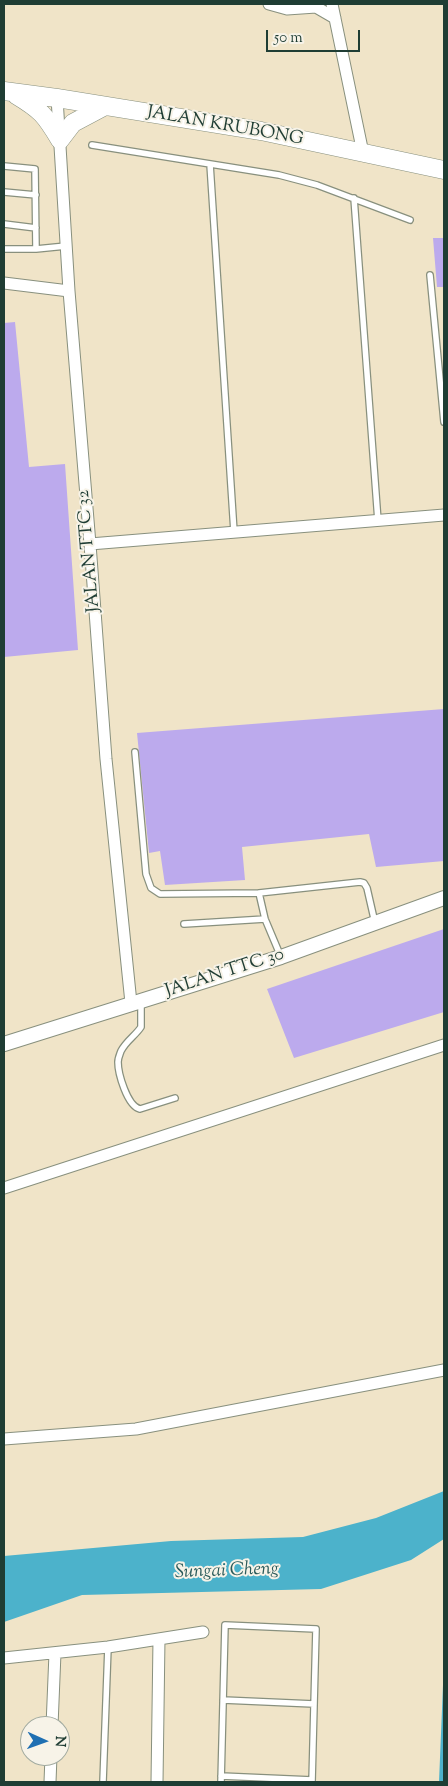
<!DOCTYPE html>
<style>
body{margin:0}
#map{position:relative;width:448px;height:1786px;overflow:hidden;background:#f0e4c8;font-family:"Sorts Mill Goudy",serif}
canvas{display:block}
.frame{position:absolute;inset:0;border:5px solid #1f3d34;pointer-events:none}
.north{position:absolute;left:20px;top:1716px;width:50px;height:50px;box-sizing:border-box;background:#f7f3e8;border:1px solid #a1aaa0;border-radius:50%;rotate:92deg;font-size:14px;font-weight:700;line-height:20px;text-align:center;color:#1f3d34}
.north::after{content:'';display:block;margin:auto;width:18px;height:22px;background:#1f6fb2;clip-path:polygon(50% 0,100% 100%,50% 72%,0 100%)}
.scale{position:absolute;left:266px;top:30px;width:94px;height:22px;box-sizing:border-box;border:2px solid #1f3d34;border-top:0;padding-left:6px;font-size:15px;line-height:18px;white-space:nowrap;color:#1f3d34;-webkit-text-stroke:4px #f7f3e8;paint-order:stroke}
</style>
<div id="map">
<canvas width="448" height="1786"></canvas>
<div class="frame"></div>
<div class="north">N</div>
<div class="scale">50 m</div>
</div>
<script>
const ctx = document.querySelector('canvas').getContext('2d');
ctx.lineJoin = 'round';
function fill(path, color) {
  ctx.fillStyle = color;
  ctx.fill(path, 'evenodd');
}
function stroke(path, color, width, dash) {
  ctx.strokeStyle = color;
  ctx.lineWidth = width;
  ctx.lineCap = dash ? 'butt' : 'round';
  ctx.setLineDash(dash || []);
  ctx.stroke(path);
}
function write(font, color, halo, rows, align = 'center') {
  ctx.font = font + ' "Sorts Mill Goudy",serif';
  ctx.lineWidth = 4;
  ctx.setLineDash([]);
  ctx.textBaseline = 'middle';
  ctx.strokeStyle = halo;
  ctx.fillStyle = color;
  for (const [text, x, y, turn = 0] of rows) {
    ctx.save();
    ctx.translate(x, y);
    ctx.rotate((+turn || 0) * Math.PI / 180);
    ctx.textAlign = isNaN(turn) ? turn : align;
    if (halo) ctx.strokeText(text, 0, 0);
    ctx.fillText(text, 0, 0);
    ctx.restore();
  }
}
fill(new Path2D(`
 M 444,1491 L 444,1539 L 411,1560 L 321,1589 L 82,1595 L 4,1622 L 4,1556 L 171,1541 L 303,1537 L 376,1518 Z
 M 443,1685 L 444,1782 L 439,1782 Z`), '#4cb2cb');
fill(new Path2D(`
 M 433,238 L 444,238 L 444,287 L 437,287 Z
 M 15,322 L 29,467 L 65,464 L 78,650 L 4,657 L 4,323 Z
 M 444,709 L 444,861 L 376,867 L 369,834 L 242,847 L 245,880 L 165,885 L 160,851 L 149,853 L 137,733 Z
 M 444,929 L 444,1012 L 294,1058 L 267,989 Z`), '#bcaaed');
const service = new Path2D(`
 M 92,145 L 279,175 L 317,185 L 410,220
 M 210,164 L 234,532
 M 4,166 L 35,169 L 36,249
 M 4,192 L 36,195
 M 354,198 L 378,521
 M 4,224 L 36,228
 M 4,249 L 36,249 L 66,246
 M 430,275 L 444,422
 M 135,752 L 146,874 L 151,888 L 160,894 L 259,893
 M 184,924 L 265,919
 M 281,957 L 265,919 L 259,893 L 360,882 L 364,883 L 367,888 L 375,923
 M 141,1003 L 141,1027 C 136,1035 126,1041 121,1051 C 120,1054 118,1058 118,1062 C 118,1073 127,1106 140,1109 L 175,1098
 M 223,1700 L 314,1704
 M 221,1776 L 312,1780
 M 103,1782 L 108,1647
 M 221,1782 L 225,1625 L 316,1629 L 312,1782`);
const minor = new Path2D(`
 M 269,4 L 287,9 L 316,7 L 335,18
 M 332,4 L 363,153
 M 57,98 L 69,291 L 90,544 L 106,759 L 131,1003
 M 4,283 L 69,291
 M 90,544 L 444,515
 M 4,1188 L 444,1045
 M 4,1439 L 136,1429 L 444,1370
 M 4,1658 L 108,1647 L 203,1632
 M 52,1726 L 55,1653
 M 50,1782 L 51,1756
 M 157,1782 L 159,1639`);
const tertiary = new Path2D(`
 M 4,1044 L 281,957 L 444,898`);
const primary = new Path2D(`
 M 4,91 L 57,98 L 261,131 L 444,170
 M 16,95 C 41,110 45,115 60,140 L 73,123 L 105,106`);
stroke(service, '#88907e', 8);
stroke(minor, '#88907e', 13);
stroke(tertiary, '#88907e', 16);
stroke(primary, '#88907e', 19);
stroke(service, '#fff', 5.5);
stroke(minor, '#fff', 11);
stroke(tertiary, '#fff', 14);
stroke(primary, '#fff', 18);
write('18px', '#1f3d34', '#f7f3e8', [
 ["JALAN KRUBONG",225,127,10],
 ["JALAN TTC 32",90,551,-95],
 ["JALAN TTC 30",225,974,-18]
]);
write('italic 19px', '#2a5a5a', '#f7f3e8', [
 ["Sungai Cheng",227,1572,-2]
]);
</script>
